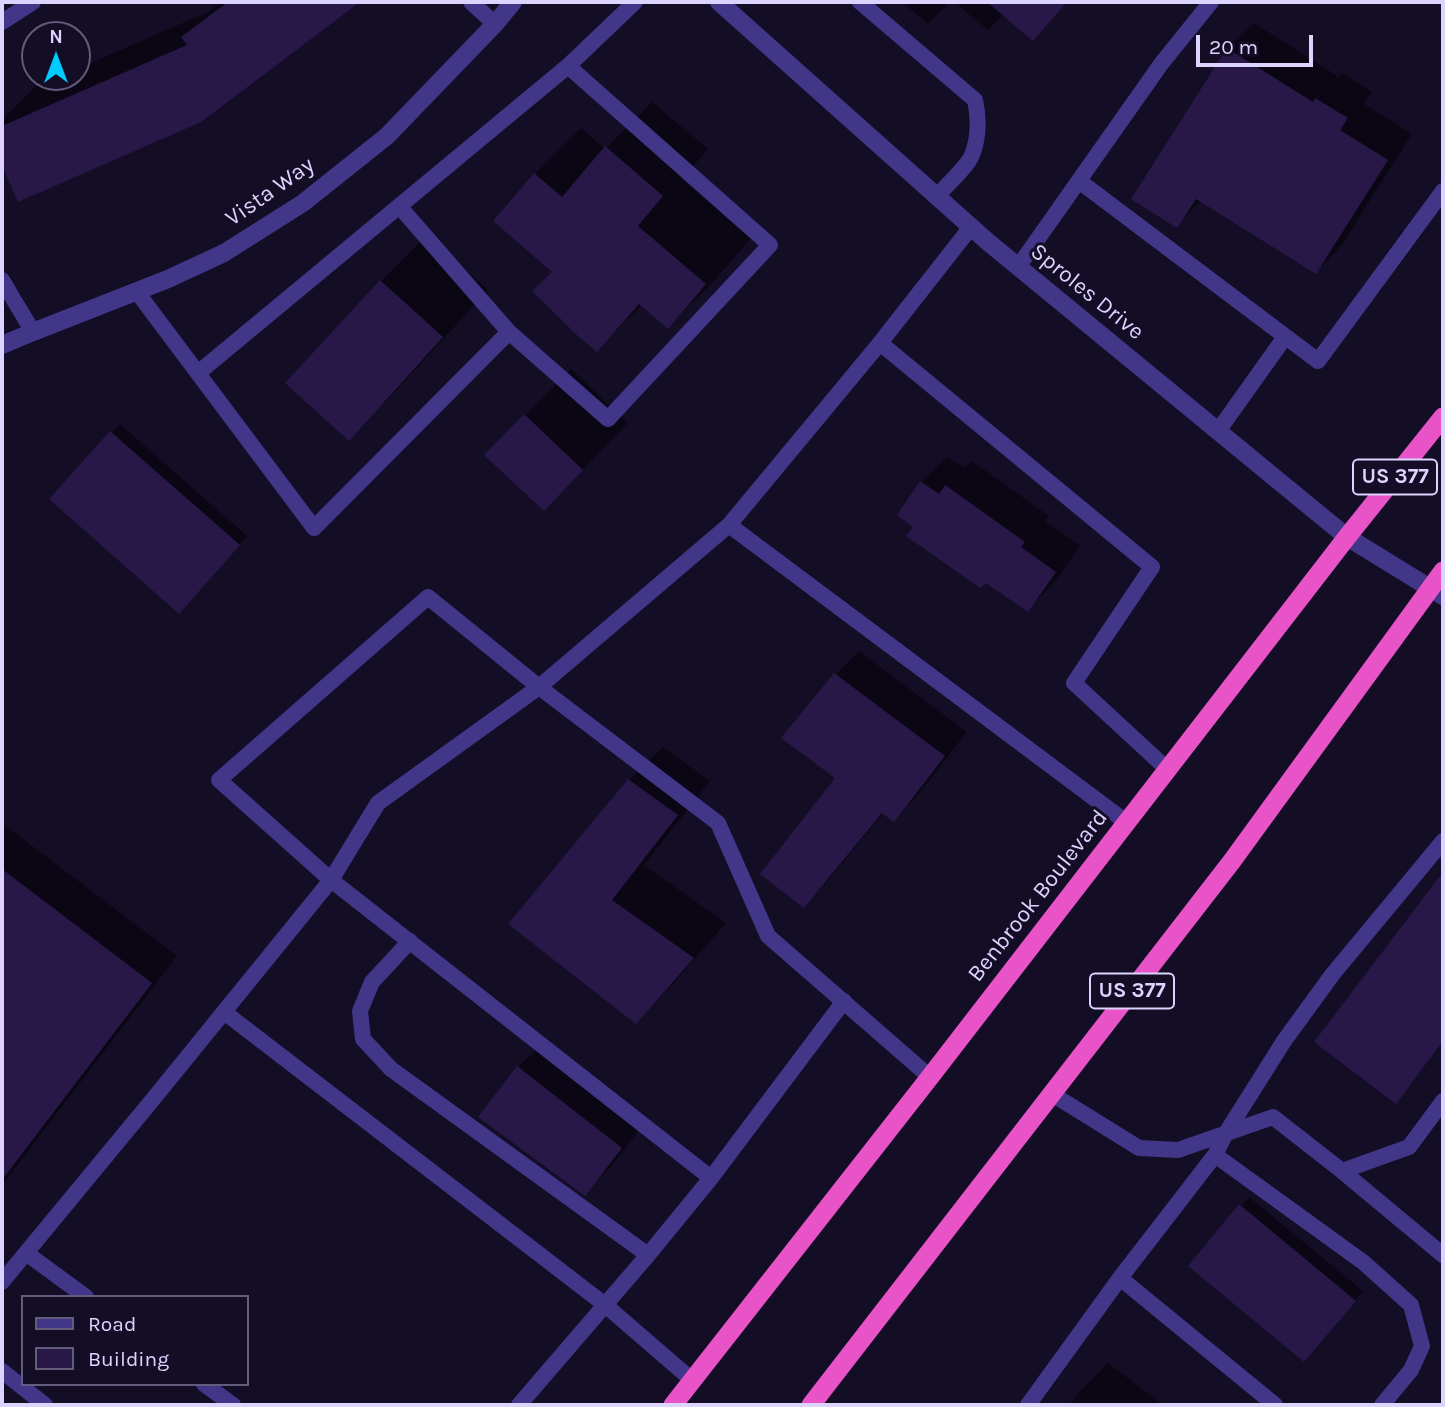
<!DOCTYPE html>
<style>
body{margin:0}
#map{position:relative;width:1445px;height:1407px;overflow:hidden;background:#140d26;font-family:Karla,sans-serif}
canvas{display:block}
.frame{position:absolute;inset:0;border:4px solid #dcd3ff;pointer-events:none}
.legend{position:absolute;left:21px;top:1295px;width:228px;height:91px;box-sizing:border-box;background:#140d26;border:2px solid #645c7d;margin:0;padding:9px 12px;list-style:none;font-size:21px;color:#dcd3ff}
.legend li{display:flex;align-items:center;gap:14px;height:35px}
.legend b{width:35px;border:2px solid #645c7d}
.north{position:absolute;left:21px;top:21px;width:70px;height:70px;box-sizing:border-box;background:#140d26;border:2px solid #645c7d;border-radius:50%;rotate:0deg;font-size:19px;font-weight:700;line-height:28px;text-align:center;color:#dcd3ff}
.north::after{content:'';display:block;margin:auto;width:24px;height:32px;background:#00cbfe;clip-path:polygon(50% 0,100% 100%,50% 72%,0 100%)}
.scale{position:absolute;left:1196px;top:35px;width:117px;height:32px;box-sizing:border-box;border:4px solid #dcd3ff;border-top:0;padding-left:9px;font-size:21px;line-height:24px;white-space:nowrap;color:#dcd3ff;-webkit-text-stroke:5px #140d26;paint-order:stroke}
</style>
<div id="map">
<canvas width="1445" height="1407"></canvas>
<div class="frame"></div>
<ul class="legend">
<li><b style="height:9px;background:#413688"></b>Road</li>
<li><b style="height:19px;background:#271848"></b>Building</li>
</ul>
<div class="north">N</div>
<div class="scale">20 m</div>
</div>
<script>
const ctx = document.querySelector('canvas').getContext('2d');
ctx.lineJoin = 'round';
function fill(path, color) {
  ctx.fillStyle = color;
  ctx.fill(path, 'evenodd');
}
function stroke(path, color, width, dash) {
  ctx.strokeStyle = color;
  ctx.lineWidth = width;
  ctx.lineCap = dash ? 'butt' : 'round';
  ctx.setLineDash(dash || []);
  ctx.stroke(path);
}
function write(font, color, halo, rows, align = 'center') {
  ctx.font = font + ' Karla,sans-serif';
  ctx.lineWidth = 6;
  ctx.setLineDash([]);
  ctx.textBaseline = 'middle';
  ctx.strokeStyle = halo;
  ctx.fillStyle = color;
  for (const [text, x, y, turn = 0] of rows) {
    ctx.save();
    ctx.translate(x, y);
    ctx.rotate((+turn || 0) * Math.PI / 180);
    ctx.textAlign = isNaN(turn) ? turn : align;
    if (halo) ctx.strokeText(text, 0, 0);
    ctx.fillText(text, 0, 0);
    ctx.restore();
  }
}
fill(new Path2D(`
 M 219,2 L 357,2 L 201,120 L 18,200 L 2,162 L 2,120 L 35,87 L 58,77 L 77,77 L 77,69 L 210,11 Z
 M 902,2 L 950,2 L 928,24 Z
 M 954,2 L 1067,2 L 1033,39 L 1004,14 L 988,30 Z
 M 1254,23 L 1339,77 L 1342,73 L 1372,92 L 1364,104 L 1412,134 L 1341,246 L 1316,272 L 1202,200 L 1176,226 L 1133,199 L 1228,49 Z
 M 652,102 L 708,149 L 682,179 L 751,238 L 714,281 L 668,327 L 642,305 L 597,350 L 554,272 L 495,220 L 535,174 L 581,128 L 605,149 Z
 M 427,235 L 488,290 L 395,392 L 349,438 L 381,281 Z
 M 571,369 L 628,423 L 544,509 L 487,455 Z
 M 120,424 L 247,536 L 187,603 L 52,499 Z
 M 947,457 L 964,468 L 972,461 L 1049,516 L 1045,521 L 1080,546 L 1053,584 L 1027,610 L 915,526 L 921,482 Z
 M 859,651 L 967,732 L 917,796 L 894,819 L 884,812 L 827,882 L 804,906 L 838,778 L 836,674 Z
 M 663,747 L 710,781 L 644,865 L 726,923 L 669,988 L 635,1021 L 510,924 L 629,780 Z
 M 2,823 L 177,956 L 2,1185 Z
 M 1443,875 L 1443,1041 L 1404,1093 L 1316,1041 Z
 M 544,1042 L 646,1121 L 610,1168 L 584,1194 L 518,1067 Z
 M 1249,1197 L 1363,1291 L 1312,1352 L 1241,1206 Z
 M 1108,1363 L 1163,1405 L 1070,1405 L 1082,1389 Z`), '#0007');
fill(new Path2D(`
 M 228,2 L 360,2 L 201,122 L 18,202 L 2,166 L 2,126 L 187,45 L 181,37 Z
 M 987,2 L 1067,2 L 1033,41 Z
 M 1227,48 L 1313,102 L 1315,98 L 1348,118 L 1340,130 L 1388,160 L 1316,274 L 1196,199 L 1177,228 L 1131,199 Z
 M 605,146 L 663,196 L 638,226 L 706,284 L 668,329 L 639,304 L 597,352 L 579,337 L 532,291 L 552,272 L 493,221 L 534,173 L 562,197 Z
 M 380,280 L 443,337 L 349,441 L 285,383 Z
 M 524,414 L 583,470 L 544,511 L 484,455 Z
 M 110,431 L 240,545 L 179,614 L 49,499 Z
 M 920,481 L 939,494 L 945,485 L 1025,542 L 1021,547 L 1056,572 L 1028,612 L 986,583 L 980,588 L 906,536 L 913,527 L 897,515 Z
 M 834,673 L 945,756 L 894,822 L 882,813 L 804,908 L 760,874 L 835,778 L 781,738 Z
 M 628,779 L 678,815 L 612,900 L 694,958 L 636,1024 L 508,924 Z
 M 2,869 L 152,983 L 2,1180 Z
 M 1443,872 L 1443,1041 L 1396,1104 L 1314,1042 Z
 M 517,1066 L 622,1148 L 585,1196 L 478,1117 Z
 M 1239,1204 L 1356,1301 L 1304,1362 L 1188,1266 Z`), '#271848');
stroke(new Path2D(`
 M 471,2 L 495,24
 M 860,2 L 975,100 C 979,118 979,137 972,155 C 968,166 945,187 936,197
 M 2,22 L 33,2
 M 1079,181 L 1318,361 L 1443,191
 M 399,206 L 509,332
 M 971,227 L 880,343 L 1152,567 L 1074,683 L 1167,769
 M 1018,267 L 1161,64 L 1211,2
 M 2,280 L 33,332
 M 137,292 L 314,528 L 509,332 L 608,419 L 770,245 L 568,66
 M 880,343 L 729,525 L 1126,822
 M 198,373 L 568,66 L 635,2
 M 1218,431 L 1285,337
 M 410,941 L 372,982 L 360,1011 L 363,1039 L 391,1069 L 648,1255
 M 224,1012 L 604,1304 L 692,1380
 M 1052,1094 L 1139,1148 L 1178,1150 L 1273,1117 L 1342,1171 L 1409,1147 L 1443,1101
 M 1215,1155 L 1363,1262 L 1411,1305 L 1422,1346 L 1411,1370 L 1382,1405
 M 1342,1171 L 1443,1255
 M 711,1178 L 844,1001
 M 26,1253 L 86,1297
 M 1120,1278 L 1275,1405
 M 2,1282 L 154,1098 L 331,880 L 219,780 L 428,597 L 539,687 L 729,525
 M 2,1371 L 45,1405
 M 204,1384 L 233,1405
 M 519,1405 L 648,1255 L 711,1178 L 331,880 L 378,803 L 539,687 L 718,823 L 768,936 L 930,1077
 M 1028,1405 L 1120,1278 L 1215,1155 L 1226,1133 L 1284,1041 L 1332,975 L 1443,841`), '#413688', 16);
stroke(new Path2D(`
 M 719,2 L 988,242 L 1303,501 L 1347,537 L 1443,596
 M 2,345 L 33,332 L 168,279 L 224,253 L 303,203 L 387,136 L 495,24 L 513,2`), '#413688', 18);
stroke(new Path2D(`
 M 673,1405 L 930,1077 L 1347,537 L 1443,417
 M 811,1405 L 1232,861 L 1443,571`), '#e854c8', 19);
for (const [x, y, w] of [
 [1395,477,84],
 [1132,991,84]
]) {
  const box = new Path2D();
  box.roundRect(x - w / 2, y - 17.5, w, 35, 5);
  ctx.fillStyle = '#140d26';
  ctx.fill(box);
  stroke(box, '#dcd3ff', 2);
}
write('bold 21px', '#dcd3ff', null, [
 ["US 377",1395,477],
 ["US 377",1132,991]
]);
write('23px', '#dcd3ff', '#140d26', [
 ["Vista Way",270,192,-35],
 ["Sproles Drive",1087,292,39],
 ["Benbrook Boulevard",1038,896,-52]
]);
</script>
